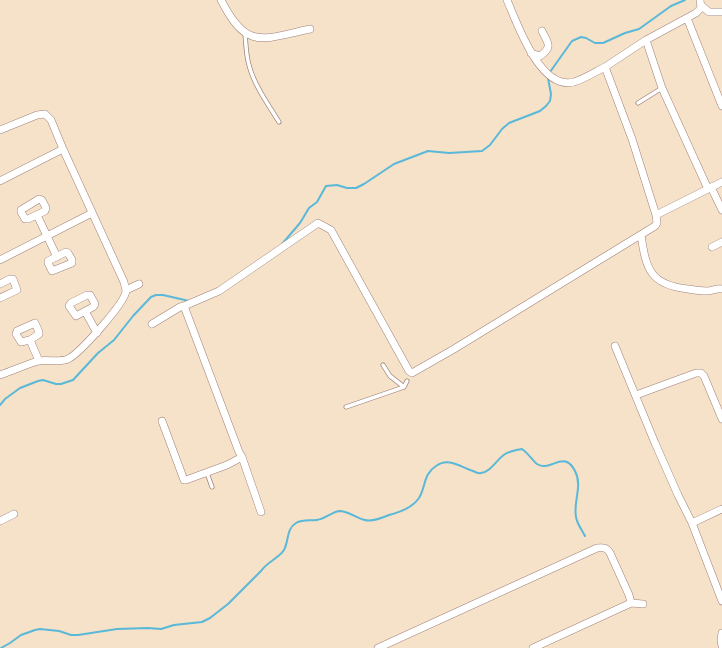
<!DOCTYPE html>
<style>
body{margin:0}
canvas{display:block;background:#f5e2c8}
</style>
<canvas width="722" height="648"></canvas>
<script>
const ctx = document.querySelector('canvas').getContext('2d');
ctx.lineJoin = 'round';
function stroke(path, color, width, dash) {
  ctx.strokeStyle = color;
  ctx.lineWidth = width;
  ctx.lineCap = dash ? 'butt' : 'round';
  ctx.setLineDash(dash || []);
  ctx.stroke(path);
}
stroke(new Path2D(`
 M 550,72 L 572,41 L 581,37 L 586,38 L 595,43 L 603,43 L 625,33 L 639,29 L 671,6 L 685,0
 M 282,244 L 300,223 L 309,208 L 317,202 L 326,186 L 337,185 L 347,188 L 356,188 L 364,184 L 394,164 L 428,151 L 449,153 L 482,151 L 490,145 L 502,129 L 509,123 L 540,111 L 546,106 L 550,101 L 551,94 L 548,78
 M 0,405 L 5,399 L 20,388 L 38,381 L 43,380 L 56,384 L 61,384 L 73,380 L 98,353 L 114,340 L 133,316 L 151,297 L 156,295 L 163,295 L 189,301
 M 1,648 L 10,643 L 21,635 L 35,630 L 40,629 L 59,631 L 71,635 L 78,635 L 117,629 L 148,628 L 161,629 L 174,625 L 202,622 L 210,618 L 228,604 L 261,571 C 267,562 279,558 284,550 C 289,541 286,529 296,523 C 303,519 309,521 317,520 C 325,519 332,512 339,511 C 349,511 356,518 365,520 C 372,522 382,518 389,515 C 400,512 412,508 419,498 C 426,487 423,474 436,466 C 449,457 460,467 473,471 C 475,472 479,474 481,473 C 491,472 497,459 505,454 C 510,451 516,450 522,449 C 528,453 533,461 537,464 C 548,471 557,458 567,462 C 571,464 573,467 575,471 C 583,486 573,501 576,517 C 577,524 582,530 585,536`), '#5ab8d8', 2);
const service = new Path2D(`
 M 245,34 C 246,44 246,55 249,65 C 254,85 268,104 279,122
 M 638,103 L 662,88
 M 383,365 L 390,376 L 404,387
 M 346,407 L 404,387 L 407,381
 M 207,473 L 212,487`);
const minor = new Path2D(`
 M 221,0 C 247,51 262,39 310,29
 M 507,0 C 517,23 540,91 574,82 C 584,79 595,72 605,67
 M 702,6 L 709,12 L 722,12
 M 687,18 L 722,106
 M 646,40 L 662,88 L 708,189 L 656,215
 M 531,53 L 540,56 C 553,47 548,43 542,31
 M 0,130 L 37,115 L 45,114 L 51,120 L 63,149 L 124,282 C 124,284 126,288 126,291 C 125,303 80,353 68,359 C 58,363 48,359 38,361 C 25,365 12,371 0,375
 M 0,181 L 63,149
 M 711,187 L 722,210
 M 708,189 L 722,182
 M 39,199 L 42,200 L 46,208 L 45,211 L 28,219 L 25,219 L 21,212 L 21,210 Z
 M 37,215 L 57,257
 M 641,235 C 646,269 650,285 688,289 C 694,290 701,291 707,291 C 712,291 717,288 722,289
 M 712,247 L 722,242
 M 66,252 L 68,253 L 72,260 L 72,263 L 52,271 L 48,263 L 48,261 Z
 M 0,260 L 92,213
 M 0,284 L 10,279 L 13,279 L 17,290 L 0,298
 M 126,290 L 139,284
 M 87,295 L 90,295 L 95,304 L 93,307 L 76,316 L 69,306 L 71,303 Z
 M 85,311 L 97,333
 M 35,323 L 39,332 L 39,334 L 30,340 L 21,342 L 16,334 L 17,331 Z
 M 152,324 L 180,307 L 184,306
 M 30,340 L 39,361
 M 615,346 L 655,443 L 678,495 L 692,523 L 722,601
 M 636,395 L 696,373 L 701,373 L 704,376 L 722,419
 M 162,421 L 184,480 L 186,480 L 227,465 L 242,457 L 239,452 L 184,306 L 219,291 L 318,223 L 331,230 L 409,371 L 412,373 L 454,349 L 655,226 L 657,223 L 656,215 L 632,139 L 605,67 L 646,40 L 696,13 L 701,8 L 700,0
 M 242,457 L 261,512
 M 0,521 L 14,514
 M 692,523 L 722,509
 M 631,603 L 643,604
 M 722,633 L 721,640 L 722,646
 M 378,648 L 597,548 C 604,547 607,548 610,553 L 629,595 L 631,603 L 533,648`);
stroke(service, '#a0807a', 5);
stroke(minor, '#a0807a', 8);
stroke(service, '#fff', 3.5);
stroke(minor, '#fff', 7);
</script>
